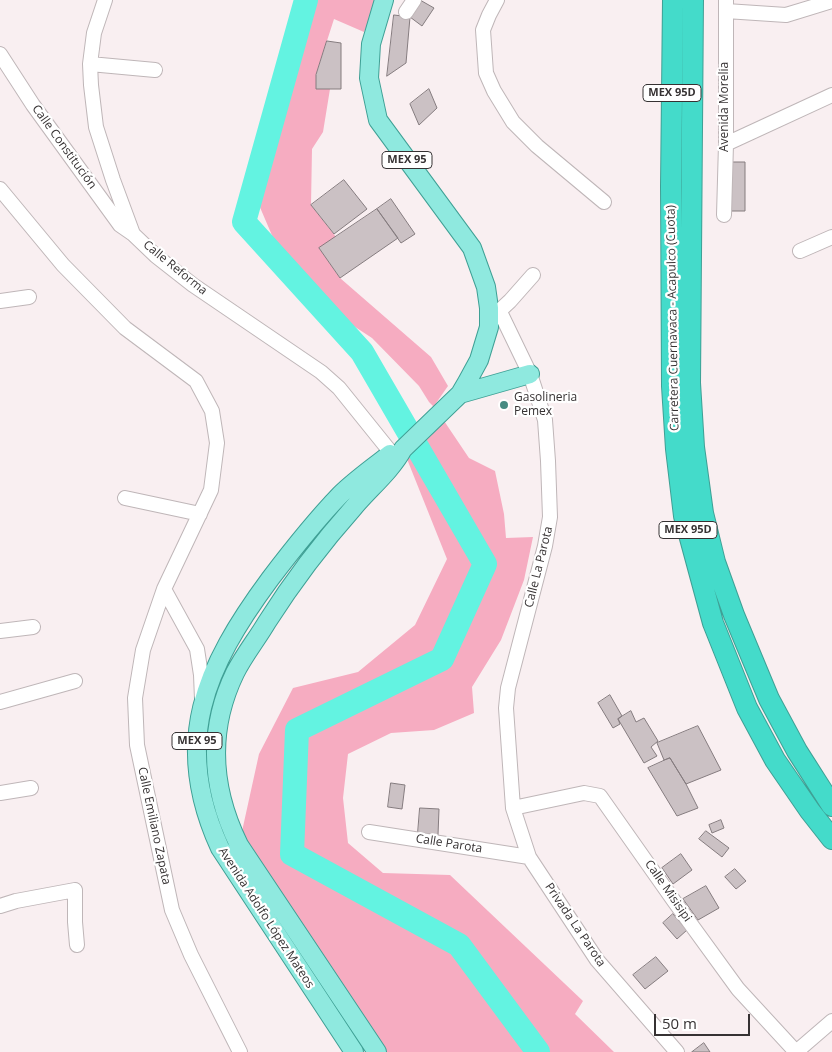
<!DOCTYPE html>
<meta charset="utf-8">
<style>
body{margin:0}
#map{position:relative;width:832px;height:1052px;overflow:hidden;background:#f9eff1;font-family:"Open Sans",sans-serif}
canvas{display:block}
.scale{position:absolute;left:654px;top:1014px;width:96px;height:22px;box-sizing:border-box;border:2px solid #363233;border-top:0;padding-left:6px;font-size:15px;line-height:18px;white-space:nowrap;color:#363233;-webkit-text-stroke:4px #fff;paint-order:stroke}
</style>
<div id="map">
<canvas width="832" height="1052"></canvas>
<div class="scale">50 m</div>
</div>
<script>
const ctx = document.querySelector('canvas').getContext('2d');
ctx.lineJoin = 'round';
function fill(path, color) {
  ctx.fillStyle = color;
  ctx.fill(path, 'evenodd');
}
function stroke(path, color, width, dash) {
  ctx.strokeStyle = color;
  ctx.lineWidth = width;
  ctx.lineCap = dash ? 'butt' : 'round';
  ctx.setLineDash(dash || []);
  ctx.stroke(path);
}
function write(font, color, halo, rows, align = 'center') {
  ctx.font = font + ' "Open Sans",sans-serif';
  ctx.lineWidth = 4.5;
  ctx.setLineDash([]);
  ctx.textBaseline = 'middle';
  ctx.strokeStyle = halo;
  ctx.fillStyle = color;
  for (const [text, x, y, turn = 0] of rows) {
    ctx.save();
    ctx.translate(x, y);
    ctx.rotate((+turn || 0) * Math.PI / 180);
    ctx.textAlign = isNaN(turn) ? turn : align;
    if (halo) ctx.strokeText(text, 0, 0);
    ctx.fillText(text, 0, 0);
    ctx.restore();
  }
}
fill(new Path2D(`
 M 310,0 L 378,0 L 364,32 L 334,19 L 316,75 L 316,89 L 330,89 L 323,132 L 312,149 L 311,205 L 336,237 L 320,249 L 340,278 L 431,357 L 448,386 L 434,406 L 469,458 L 495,471 L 504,514 L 506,538 L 533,537 L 524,580 L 501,640 L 472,687 L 474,713 L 434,730 L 391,733 L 348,754 L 343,798 L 348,843 L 383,873 L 450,875 L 583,1001 L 575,1014 L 614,1052 L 377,1052 L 239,845 L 259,754 L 293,688 L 358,672 L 415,625 L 447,559 L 403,449 L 433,406 L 429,402 L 419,386 L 372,338 L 320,304 L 280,254 L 256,198 L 259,145 Z`), '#f6acc1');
stroke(new Path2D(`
 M 306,0 L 244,222 L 362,352 L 485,564 L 442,659 L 297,730 L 292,854 L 459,945 L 538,1052`), '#63f3e1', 24);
const building = new Path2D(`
 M 420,0 L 434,8 L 422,26 L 410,17 Z
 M 394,15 L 410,17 L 406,63 L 387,76 Z
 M 327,41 L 341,43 L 341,89 L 316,89 L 316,75 Z
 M 429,89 L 437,108 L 419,125 L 410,104 Z
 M 730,162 L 745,162 L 745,211 L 730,211 Z
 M 344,180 L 367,209 L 334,234 L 311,205 Z
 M 391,199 L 415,234 L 401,243 L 377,209 Z
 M 377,209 L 398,238 L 340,278 L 319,248 Z
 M 610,695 L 622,716 L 618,719 L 620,724 L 613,728 L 598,703 Z
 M 631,711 L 636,722 L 644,718 L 658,741 L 651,747 L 657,756 L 644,763 L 618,719 Z
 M 698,726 L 721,770 L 686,784 L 670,758 L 664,760 L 657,743 Z
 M 670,758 L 686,784 L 698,808 L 677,816 L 648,768 Z
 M 391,783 L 405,785 L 402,809 L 388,807 Z
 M 420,808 L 439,809 L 438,835 L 418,833 Z
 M 721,820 L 724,828 L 712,833 L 709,825 Z
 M 706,831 L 729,848 L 722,857 L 699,839 Z
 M 681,854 L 692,870 L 673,884 L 662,868 Z
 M 735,869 L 746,881 L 736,889 L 725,877 Z
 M 706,886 L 719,908 L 698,920 L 683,899 Z
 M 673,914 L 687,930 L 677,939 L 663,923 Z
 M 656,957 L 668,971 L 645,989 L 633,975 Z
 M 704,1043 L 710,1052 L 692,1052 Z`);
fill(building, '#cbc1c4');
stroke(building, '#857c7f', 1);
const minor = new Path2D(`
 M 105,0 L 94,33 L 90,64 L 91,85 L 96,127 L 113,180 L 133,234 L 156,256 L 193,285 L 321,372 L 339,388 L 397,460
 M 497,0 L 489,15 L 483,30 L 486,73 L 494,91 L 513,122 L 537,146 L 604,202
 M 726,11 L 786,15 L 832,1
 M 406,12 L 414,0
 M 0,54 L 33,105 L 120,225 L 133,234
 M 90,64 L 155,70
 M 726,144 L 832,95
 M 0,189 L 63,265 L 125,328 L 196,381 L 212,411 L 217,443 L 211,490 L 164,589 L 143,650 L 135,698 L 137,745 L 172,910 L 191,955 L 240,1052
 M 724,215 L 726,144 L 726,0
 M 800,251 L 832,237
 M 0,301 L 29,297
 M 489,308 L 502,316 L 530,374 L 545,420 L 548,461 L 550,517 L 545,546 L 508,688 L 506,708 L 513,808 L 529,857 L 597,960 L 677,1052
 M 497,313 L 510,301 L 533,275
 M 125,498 L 200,514
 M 164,589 L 197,649 L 201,675 L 202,699
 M 0,631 L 33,627
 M 0,702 L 75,681
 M 0,793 L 31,788
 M 513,808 L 584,793 L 600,796 L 674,901 L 738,989 L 796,1052
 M 369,832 L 529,857
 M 0,906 L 16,901 L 75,890 L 75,922 L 77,945
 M 796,1052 L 832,1021`);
const major = new Path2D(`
 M 460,394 L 530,374
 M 354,1052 L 220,848 C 171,742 205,667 270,579 C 292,550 315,521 340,495 C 355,480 374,467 390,454
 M 377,1052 L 239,845 C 211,788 207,731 235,673 C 244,655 257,639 267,622 C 293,581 322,543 354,507 C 370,488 391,471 403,449 L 460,394 L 467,382 L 479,360 L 489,327 L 489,308 L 486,287 L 472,248 L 378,120 L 369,78 L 371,44 L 384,0`);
const highway = new Path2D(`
 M 673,0 L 671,186 L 672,386 L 676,449 L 684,516 L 713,623 L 747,708 L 775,760 L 810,811 L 832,839
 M 693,0 L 690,383 L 694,447 L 703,513 L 715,562 L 734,615 L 769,699 L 797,751 L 832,806`);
stroke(minor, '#bfb6b8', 16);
stroke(major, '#3fa095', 20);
stroke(highway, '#3fa095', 22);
stroke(minor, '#fff', 14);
stroke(major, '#8fe9df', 18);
stroke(highway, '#44dbca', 20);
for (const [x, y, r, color] of [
 [504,405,5,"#468b82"]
]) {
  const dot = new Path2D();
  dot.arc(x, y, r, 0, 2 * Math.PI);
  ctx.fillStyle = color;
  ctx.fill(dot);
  stroke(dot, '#fff', 2);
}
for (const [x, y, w] of [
 [672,93,58],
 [407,160,50],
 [688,530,58],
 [197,741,50]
]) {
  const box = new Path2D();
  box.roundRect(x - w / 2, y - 8.5, w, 17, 4);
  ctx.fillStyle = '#fff';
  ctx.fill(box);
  stroke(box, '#363233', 1);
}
write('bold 11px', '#363233', null, [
 ["MEX 95D",672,93],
 ["MEX 95",407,160],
 ["MEX 95D",688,530],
 ["MEX 95",197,741]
]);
write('12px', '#363233', '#fff', [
 ["Avenida Morelia",725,107,-90],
 ["Calle Constitución",64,147,54],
 ["Calle Reforma",175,268,39],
 ["Carretera Cuernavaca - Acapulco (Cuota)",673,318,-91],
 ["Calle La Parota",539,567,-76],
 ["Calle Emiliano Zapata",154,826,78],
 ["Calle Parota",449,844,9],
 ["Calle Misisipi",668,891,55],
 ["Avenida Adolfo López Mateos",266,918,57],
 ["Privada La Parota",575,925,56]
]);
write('12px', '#363233', '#fff', [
 ["Gasolineria",514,398],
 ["Pemex",514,412]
], 'left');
</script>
